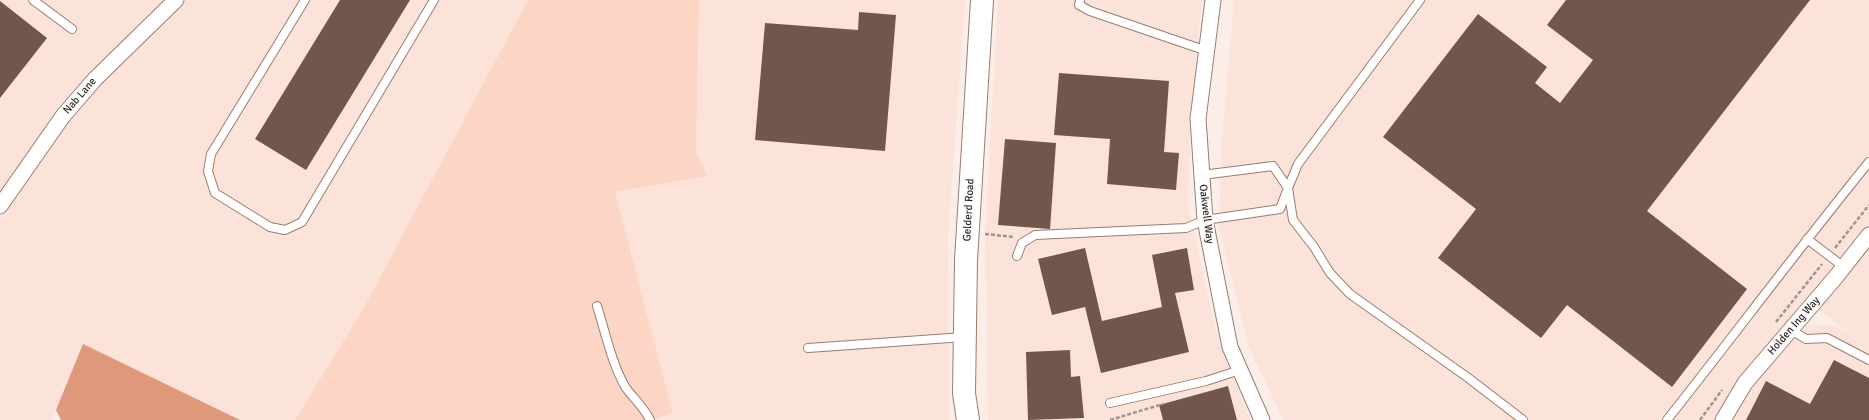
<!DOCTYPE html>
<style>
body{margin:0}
canvas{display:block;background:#fbede7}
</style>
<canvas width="1869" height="420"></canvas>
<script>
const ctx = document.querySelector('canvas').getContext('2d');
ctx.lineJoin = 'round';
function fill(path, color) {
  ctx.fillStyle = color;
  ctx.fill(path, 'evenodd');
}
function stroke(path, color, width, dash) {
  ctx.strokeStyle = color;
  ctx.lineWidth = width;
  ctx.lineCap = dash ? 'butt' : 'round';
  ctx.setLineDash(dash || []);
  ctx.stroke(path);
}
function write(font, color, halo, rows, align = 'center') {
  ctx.font = font + ' Signika,sans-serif';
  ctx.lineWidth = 4;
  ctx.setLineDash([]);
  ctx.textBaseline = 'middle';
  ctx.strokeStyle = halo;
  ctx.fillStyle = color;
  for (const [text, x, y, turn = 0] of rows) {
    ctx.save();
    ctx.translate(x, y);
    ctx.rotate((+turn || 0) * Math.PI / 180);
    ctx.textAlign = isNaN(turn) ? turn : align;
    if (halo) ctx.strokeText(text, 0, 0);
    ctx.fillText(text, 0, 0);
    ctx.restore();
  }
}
fill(new Path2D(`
 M 0,0 L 530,0 L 363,309 L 295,420 L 240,420 L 83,344 L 52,420 L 0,420 Z
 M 699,0 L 965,0 L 948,236 L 949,420 L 650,420 L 673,413 L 615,192 L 707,176 L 696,151 Z
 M 998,0 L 1202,0 L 1191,108 L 1188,204 L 1217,336 L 1250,420 L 988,420 L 985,234 Z
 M 1234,0 L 1869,0 L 1869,420 L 1734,420 L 1752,388 L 1807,325 L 1832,325 L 1848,332 L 1814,306 L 1725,420 L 1283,420 L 1248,345 L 1219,227 L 1222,140 Z`), '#fce3d9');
fill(new Path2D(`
 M 528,0 L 699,0 L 696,151 L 707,176 L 615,192 L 673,413 L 650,420 L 295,420 L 363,309 Z`), '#fdd5c5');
fill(new Path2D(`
 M 83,344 L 240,420 L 61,420 L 56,410 Z`), '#df987a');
fill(new Path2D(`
 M 340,0 L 410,0 L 306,170 L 255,139 Z
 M 1566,0 L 1810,0 L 1647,211 L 1747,289 L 1672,387 L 1567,305 L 1541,338 L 1438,258 L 1476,209 L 1383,137 L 1478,14 L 1547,67 L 1535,83 L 1560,103 L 1593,60 L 1547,25 Z
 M 0,1 L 47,38 L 0,98 Z
 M 859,12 L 896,15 L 885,151 L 755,140 L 765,23 L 858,30 Z
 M 1059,73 L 1169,81 L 1164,152 L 1179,153 L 1176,190 L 1107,184 L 1110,139 L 1054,135 Z
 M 1005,139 L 1056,143 L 1050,229 L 998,225 Z
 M 1085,248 L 1102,321 L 1162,307 L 1152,255 L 1187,248 L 1194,290 L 1175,293 L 1189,352 L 1101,373 L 1085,307 L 1052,315 L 1038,259 Z
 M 1070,350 L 1071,377 L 1080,376 L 1084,418 L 1028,420 L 1026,352 Z
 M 1834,360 L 1869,378 L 1869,420 L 1746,420 L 1766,381 L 1810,404 Z
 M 1228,386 L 1237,420 L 1163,420 L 1159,405 Z`), '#73564b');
const lane = new Path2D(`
 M 33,0 L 72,29
 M 305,0 L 211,154 L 208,171 L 215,193 L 270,227 L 285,230 L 302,222 L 434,0
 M 1080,0 L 1079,5 L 1090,11 L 1207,51
 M 1420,0 L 1298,164 L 1288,188 L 1293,220 L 1314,247 L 1330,273 L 1350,294 L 1467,377 L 1523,420
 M 1807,239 L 1844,267
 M 1017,256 L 1022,243 L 1035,235 L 1186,228 L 1205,220 L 1280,209 L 1288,188 L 1273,166 L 1202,175
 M 597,306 C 605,331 612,365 626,388 C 634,399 643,406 650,420
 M 1791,330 L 1806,339 L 1827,338 L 1869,360
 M 808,348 L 964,337
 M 1110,403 L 1206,381 L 1240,370
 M 1667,420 C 1735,334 1800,247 1869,162`);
const street = new Path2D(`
 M 1213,0 L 1198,119 L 1205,220 L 1230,347 L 1262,420
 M 0,206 L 63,116 L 95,79 L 176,0
 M 1723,420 L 1745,383 L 1835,278 L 1869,235`);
const primary = new Path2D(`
 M 968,420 L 964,393 L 966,260 L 982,0`);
stroke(lane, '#9a7c6f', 10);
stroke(street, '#9a7c6f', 17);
stroke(primary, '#9a7c6f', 24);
stroke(new Path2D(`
 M 985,234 L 1014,237
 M 1835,248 L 1869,205
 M 1776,322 L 1822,264
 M 1110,420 L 1163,404
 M 1700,420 L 1722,390`), '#a1948f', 2.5, [4, 2]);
stroke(lane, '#fff', 8);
stroke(street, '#fff', 15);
stroke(primary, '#fff', 22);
write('11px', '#342823', '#fdfdfd', [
 ["Nab Lane",80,96,-49],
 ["Gelderd Road",969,210,-87],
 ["Oakwell Way",1206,214,83],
 ["Holden Ing Way",1794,326,-49]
]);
</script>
